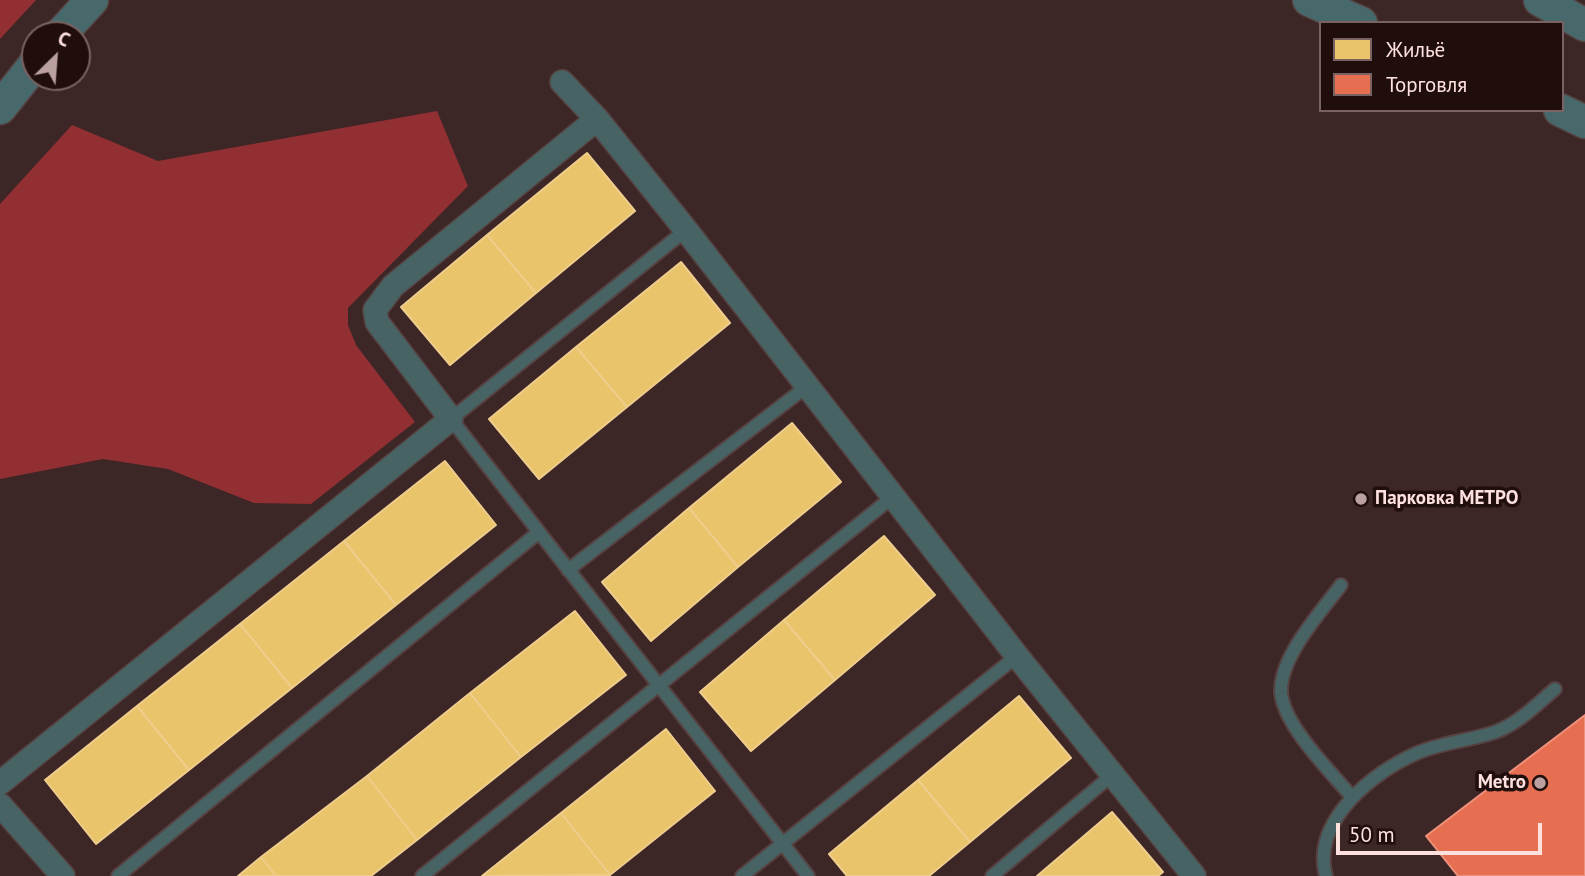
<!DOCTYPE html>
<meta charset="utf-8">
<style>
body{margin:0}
#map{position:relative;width:1585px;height:876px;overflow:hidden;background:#3d2626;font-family:"PT Sans",sans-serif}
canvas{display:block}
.legend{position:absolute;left:1319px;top:21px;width:245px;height:91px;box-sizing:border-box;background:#200e0d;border:2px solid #796261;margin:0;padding:9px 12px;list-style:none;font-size:21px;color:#fee1df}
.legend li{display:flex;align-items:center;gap:14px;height:35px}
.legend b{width:35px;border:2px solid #796261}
.north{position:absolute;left:21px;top:21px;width:70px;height:70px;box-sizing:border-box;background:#200e0d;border:2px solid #796261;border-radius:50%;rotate:25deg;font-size:19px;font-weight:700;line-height:28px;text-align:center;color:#fee1df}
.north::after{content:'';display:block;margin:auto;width:24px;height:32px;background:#baa09e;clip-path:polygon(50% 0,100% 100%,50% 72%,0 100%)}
.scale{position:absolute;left:1336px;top:823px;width:206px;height:32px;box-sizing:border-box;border:4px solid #fee1df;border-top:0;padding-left:9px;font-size:21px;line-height:24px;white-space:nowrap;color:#fee1df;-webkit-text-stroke:5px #200e0d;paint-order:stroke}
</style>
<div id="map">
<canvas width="1585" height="876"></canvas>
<ul class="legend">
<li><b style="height:19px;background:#e9c46a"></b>Жильё</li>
<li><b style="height:19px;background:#e76f51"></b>Торговля</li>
</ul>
<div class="north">С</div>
<div class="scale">50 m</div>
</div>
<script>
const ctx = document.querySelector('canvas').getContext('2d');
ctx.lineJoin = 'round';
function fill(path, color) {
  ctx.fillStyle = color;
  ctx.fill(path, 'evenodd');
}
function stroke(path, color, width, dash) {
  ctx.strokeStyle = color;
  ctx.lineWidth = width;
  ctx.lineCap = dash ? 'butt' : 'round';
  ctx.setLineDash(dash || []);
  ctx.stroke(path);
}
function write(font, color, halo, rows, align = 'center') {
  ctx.font = font + ' "PT Sans",sans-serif';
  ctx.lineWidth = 7;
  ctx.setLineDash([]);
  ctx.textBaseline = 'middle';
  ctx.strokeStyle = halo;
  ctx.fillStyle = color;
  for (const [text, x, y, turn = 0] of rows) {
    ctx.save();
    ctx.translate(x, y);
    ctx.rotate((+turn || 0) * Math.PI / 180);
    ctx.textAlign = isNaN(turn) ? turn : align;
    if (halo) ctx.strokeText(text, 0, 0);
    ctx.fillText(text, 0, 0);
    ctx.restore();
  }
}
fill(new Path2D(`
 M 0,0 L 36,0 L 0,39 Z
 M 437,111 L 468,186 L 348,308 L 348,325 L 356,345 L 415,422 L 311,504 L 254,503 L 168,469 L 103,459 L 0,479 L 0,204 L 72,125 L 158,161 Z`), '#922f33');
const homes = new Path2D(`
 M 587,153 L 635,211 L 536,293 L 487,235 Z
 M 487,235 L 536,293 L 450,365 L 401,307 Z
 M 681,262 L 730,323 L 627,407 L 576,347 Z
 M 576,347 L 627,407 L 539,479 L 489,419 Z
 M 792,423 L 841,482 L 738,567 L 689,508 Z
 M 445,461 L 496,525 L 396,605 L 344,541 Z
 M 689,508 L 738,567 L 651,641 L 602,582 Z
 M 884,536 L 935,595 L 835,680 L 784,620 Z
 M 344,541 L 396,605 L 292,688 L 240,624 Z
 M 575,611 L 626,675 L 521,757 L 470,693 Z
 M 784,620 L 835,680 L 751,751 L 700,692 Z
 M 240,624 L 292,688 L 189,770 L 137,706 Z
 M 470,693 L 521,757 L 417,840 L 367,776 Z
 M 1019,696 L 1071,758 L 970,842 L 918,780 Z
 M 137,706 L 189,770 L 96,844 L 45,780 Z
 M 666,729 L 715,791 L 610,875 L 561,813 Z
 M 367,776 L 417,840 L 371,876 L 276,876 L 261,857 Z
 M 918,780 L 970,842 L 929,876 L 847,876 L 829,854 Z
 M 1112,812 L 1163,872 L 1158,876 L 1037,876 Z
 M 561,813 L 610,875 L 482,876 Z
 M 261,857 L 276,876 L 238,876 Z`);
fill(homes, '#e9c46a');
stroke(homes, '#efcd8d', 2);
const shops = new Path2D(`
 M 1585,715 L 1585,876 L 1458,876 L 1426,836 Z`);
fill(shops, '#e76f51');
stroke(shops, '#ee917c', 2);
const service = new Path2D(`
 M 539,532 L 451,419 L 686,230
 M 568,570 L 806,387
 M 1341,585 C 1321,612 1280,656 1281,692 C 1283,725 1331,772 1352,797
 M 118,876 L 539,532 L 808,876
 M 422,876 L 895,495
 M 742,876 L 1017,656
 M 992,876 L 1112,775
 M 1326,876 C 1311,821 1373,772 1417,753 C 1442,742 1469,741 1495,732 C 1518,724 1537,704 1555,689`);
const minor = new Path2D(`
 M 562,82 L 597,119 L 686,230 L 1017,656 L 1194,876
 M 0,783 L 451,419 L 377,322 L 375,310 L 393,286 L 597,119
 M 0,805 L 63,876`);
const secondary = new Path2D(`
 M 1309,0 L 1361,23
 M 1540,0 L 1585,25
 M 60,35 L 92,0
 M 0,108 L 35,64
 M 1560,110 L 1585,122`);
stroke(service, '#564242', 16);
stroke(minor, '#564242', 26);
stroke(secondary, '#564242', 35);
stroke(service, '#476364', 12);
stroke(minor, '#476364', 23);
stroke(secondary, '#47696c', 32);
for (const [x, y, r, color] of [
 [1361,499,7,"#baa09e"],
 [1540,783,7,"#baa09e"]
]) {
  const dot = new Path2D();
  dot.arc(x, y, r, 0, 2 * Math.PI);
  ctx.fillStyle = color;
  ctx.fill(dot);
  stroke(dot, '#200e0d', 2.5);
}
write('bold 19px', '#fee1df', '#200e0d', [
 ["Парковка МЕТРО",1375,499],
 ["Metro",1526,783,"right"]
], 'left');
</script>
